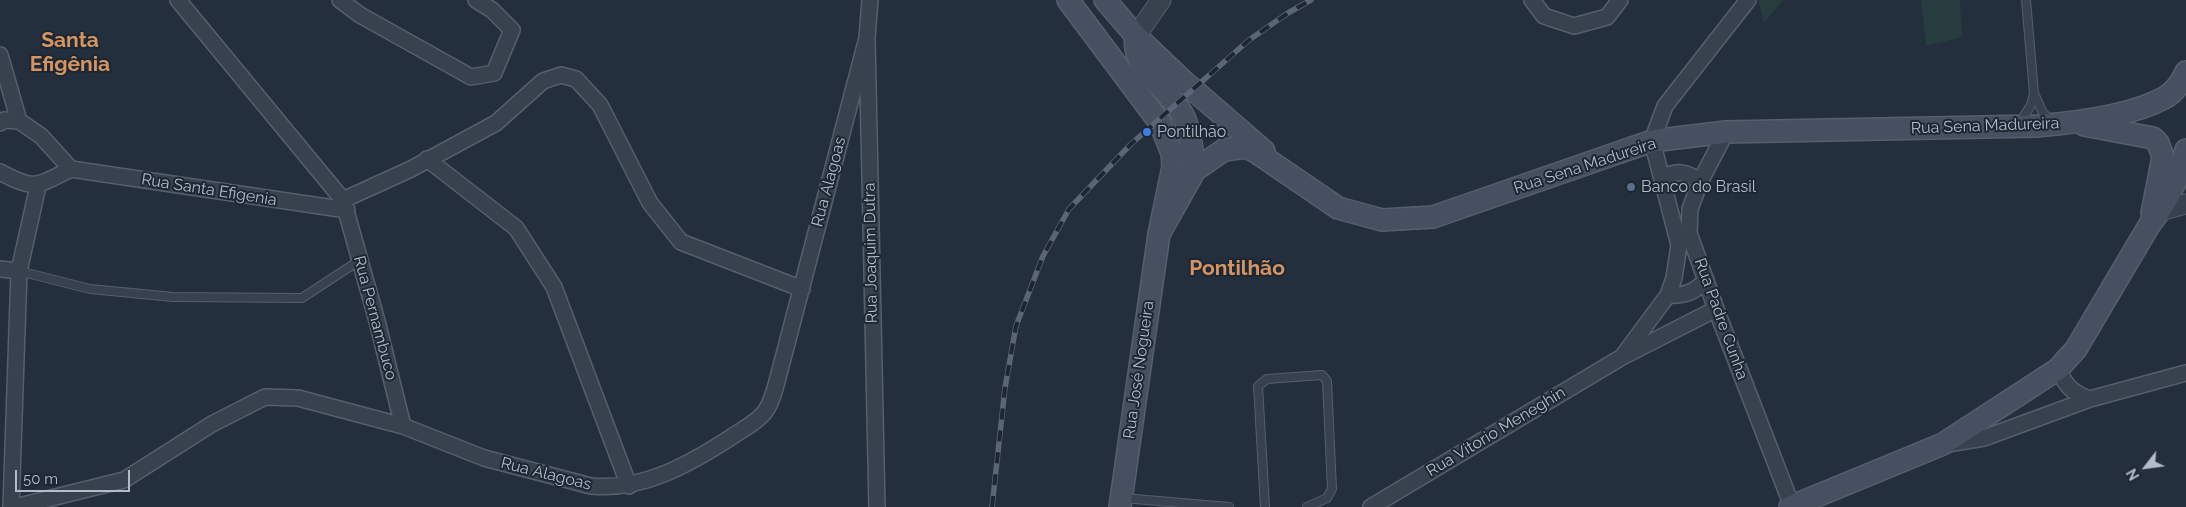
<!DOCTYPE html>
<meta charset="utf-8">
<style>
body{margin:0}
#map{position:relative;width:2186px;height:507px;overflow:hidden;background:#242f3e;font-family:Raleway,sans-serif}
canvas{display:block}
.north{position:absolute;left:2121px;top:442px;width:50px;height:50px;-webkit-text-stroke:4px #1d2633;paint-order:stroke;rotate:240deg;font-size:14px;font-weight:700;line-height:20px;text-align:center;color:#b4bcc9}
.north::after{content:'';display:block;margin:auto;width:18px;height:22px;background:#b4bcc9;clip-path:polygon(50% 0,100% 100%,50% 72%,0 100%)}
.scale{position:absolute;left:15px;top:470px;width:115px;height:22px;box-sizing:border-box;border:2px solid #b4bcc9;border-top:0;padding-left:6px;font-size:15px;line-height:18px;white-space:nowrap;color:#b4bcc9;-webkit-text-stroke:4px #1d2633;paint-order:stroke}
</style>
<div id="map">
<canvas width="2186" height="507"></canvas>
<div class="north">N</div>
<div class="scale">50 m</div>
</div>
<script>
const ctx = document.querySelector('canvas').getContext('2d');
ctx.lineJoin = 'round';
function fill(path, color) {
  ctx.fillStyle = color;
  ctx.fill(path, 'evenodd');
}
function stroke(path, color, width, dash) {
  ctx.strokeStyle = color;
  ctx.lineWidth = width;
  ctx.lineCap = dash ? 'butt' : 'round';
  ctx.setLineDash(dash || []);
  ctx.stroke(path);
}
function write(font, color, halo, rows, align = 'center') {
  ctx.font = font + ' Raleway,sans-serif';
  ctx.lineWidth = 4;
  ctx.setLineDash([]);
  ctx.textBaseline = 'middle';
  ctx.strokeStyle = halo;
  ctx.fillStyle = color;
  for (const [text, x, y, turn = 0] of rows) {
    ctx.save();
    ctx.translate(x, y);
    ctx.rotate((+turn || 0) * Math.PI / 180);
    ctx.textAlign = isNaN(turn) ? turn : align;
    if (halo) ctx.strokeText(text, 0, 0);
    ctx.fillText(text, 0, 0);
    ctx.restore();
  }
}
fill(new Path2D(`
 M 1758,0 L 1783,0 L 1764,23 Z
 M 1921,0 L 1960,0 L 1962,37 L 1926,46 Z`), '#263c3f');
const service = new Path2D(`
 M 2034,93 L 2042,111 L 2050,121
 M 2019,124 L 2031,105 L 2034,93 L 2026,0
 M 19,271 L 90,289 L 173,297 L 302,298 L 360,260
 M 1123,498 L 1229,507
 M 1265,507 L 1258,386 L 1267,379 L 1322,375 L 1327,381 L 1332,489 L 1327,498 L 1307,507`);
const minor = new Path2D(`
 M 178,0 L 343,200 L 377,321 L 403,426
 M 340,0 L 360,15 L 471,77 L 494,73 L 512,30 L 492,10 L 476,0
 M 870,0 L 867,38 L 877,507
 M 1532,0 L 1544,16 L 1574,26 L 1607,17 L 1620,0
 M 0,55 L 19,121
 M 0,123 L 4,120 L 19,121 L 41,136 L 71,169
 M 1726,132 L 1700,182 L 1690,209 L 1689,233 L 1716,309 L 1792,506
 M 427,159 L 516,228 L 554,287 L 629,486
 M 71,169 L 347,210
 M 0,172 C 35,191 37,186 71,169
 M 1662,178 C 1676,170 1687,171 1700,182
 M 343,200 L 411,169 L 496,123 L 543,81 L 561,75 L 576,79 L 600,105 L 650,203 L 681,242 L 802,289
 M 0,269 L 19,271
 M 1668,295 C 1685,296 1695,292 1706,280
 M 1622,357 L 1668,295 L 1674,278 L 1679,245 L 1652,141 L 1665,106 L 1748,0
 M 2058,369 C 2066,386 2072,393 2090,399
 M 1947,444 L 1984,438 L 2090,399 L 2186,373
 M 11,507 L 19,271 L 38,186
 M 15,507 L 124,480 L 212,424 L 265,397 L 298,398 L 403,426 L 484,458 L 591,486 C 642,491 688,465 730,438 C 741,430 755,424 764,413 C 773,402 776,384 780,370 L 867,38
 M 1371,507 L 1622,357 L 1716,309`);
const tertiary = new Path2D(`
 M 1136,36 L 1161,0
 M 2160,211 L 2186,204`);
const secondary = new Path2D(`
 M 1068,0 L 1160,123 L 1172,153 L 1173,167 L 1159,234 L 1120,507
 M 1105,0 L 1136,36 L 1181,79 L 1264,151
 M 1136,36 C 1130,68 1170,89 1184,117 C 1191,132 1192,153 1195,170
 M 2084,125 L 2153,138 L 2158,143 L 2163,157 L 2152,213
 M 1159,234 L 1195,170 L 1224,150 L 1246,147 L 1256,152 L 1338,208 L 1382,220 L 1433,217 L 1652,141 L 1726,132 L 2036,126 C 2073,123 2131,116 2164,98 C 2175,92 2181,83 2186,72
 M 1790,507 L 1943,444 L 2058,369 L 2076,349 L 2150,224 C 2168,202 2179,177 2186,150`);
stroke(service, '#565f6c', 10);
stroke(minor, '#565f6c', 18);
stroke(tertiary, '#565f6c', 21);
stroke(secondary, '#565f6c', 24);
stroke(service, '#38414e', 8);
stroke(minor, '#38414e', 15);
stroke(tertiary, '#38414e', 19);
stroke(secondary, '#465061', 21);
const rail = new Path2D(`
 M 992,507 L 1005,388 L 1016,326 L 1043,256 L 1069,209 L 1131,144 L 1249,40 L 1288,13 L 1311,0`);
stroke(rail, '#5a6575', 5.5);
stroke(rail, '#1d2633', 4, [11]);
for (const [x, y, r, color] of [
 [1147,132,5,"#3f7fe0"],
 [1631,187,5,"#5c6f8a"]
]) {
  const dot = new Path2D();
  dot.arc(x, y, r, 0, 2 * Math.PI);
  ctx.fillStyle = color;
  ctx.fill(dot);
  stroke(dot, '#1d2633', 2);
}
write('16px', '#b4bcc9', '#1d2633', [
 ["Rua Sena Madureira",1985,126,-2],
 ["Rua Sena Madureira",1585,166,-18],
 ["Rua Alagoas",829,182,-75],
 ["Rua Santa Efigenia",209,190,9],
 ["Rua Joaquim Dutra",871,253,-91],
 ["Rua Pernambuco",375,318,75],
 ["Rua Padre Cunha",1721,319,70],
 ["Rua José Nogueira",1139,370,-82],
 ["Rua Vitorio Meneghin",1496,432,-31],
 ["Rua Alagoas",546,474,14]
]);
write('16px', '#b4bcc9', '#1d2633', [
 ["Pontilhão",1157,132],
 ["Banco do Brasil",1641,187]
], 'left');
write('bold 21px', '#d59563', '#1d2633', [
 ["Santa",70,41],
 ["Efigênia",70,65],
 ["Pontilhão",1237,269]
]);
</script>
